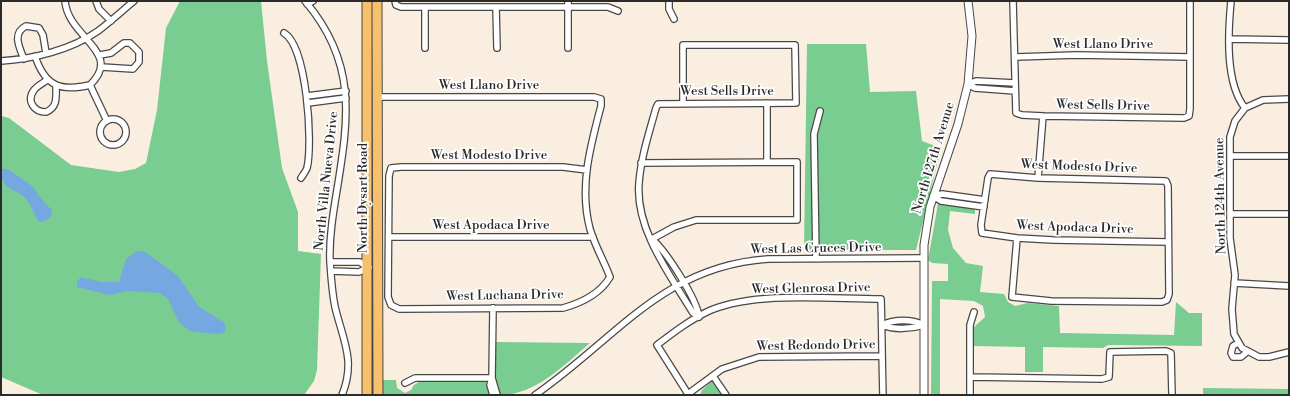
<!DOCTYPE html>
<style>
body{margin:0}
#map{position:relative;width:1290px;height:396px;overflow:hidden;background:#f9eee0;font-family:"Libre Bodoni",serif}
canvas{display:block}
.frame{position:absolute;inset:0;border:2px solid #2b2b2b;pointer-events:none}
</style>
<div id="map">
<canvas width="1290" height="396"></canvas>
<div class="frame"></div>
</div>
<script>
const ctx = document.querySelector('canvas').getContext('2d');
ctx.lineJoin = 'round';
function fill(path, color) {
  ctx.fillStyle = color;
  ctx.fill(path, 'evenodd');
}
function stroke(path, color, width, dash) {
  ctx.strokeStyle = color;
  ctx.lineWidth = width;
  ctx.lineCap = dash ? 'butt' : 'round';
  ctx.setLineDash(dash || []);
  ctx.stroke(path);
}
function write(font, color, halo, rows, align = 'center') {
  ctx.font = font + ' "Libre Bodoni",serif';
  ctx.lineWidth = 3.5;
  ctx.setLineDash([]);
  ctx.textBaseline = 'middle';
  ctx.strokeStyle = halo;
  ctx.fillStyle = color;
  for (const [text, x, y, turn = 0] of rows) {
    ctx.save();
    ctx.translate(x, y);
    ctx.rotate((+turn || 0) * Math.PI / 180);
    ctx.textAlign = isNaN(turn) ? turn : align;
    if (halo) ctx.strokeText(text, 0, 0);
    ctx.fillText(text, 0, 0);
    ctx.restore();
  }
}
fill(new Path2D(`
 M 180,1 L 261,1 L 267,61 L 282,168 L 298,212 L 298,251 L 321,254 L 317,370 L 314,381 L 304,395 L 43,395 L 1,377 L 1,116 L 9,118 L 71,165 L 119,172 L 135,169 L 146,163 L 157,110 L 166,28 Z
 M 807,44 L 866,44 L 870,92 L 916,91 L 922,141 L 941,148 L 916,250 L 804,250 Z
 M 938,204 L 975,209 L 975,214 L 950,211 L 948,230 L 953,248 L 966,263 L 983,266 L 980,292 L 1004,294 L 1008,302 L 1015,306 L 1028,303 L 1059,306 L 1060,333 L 1174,335 L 1176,302 L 1189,313 L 1202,313 L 1202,346 L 1108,345 L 1103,348 L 1043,347 L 1043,372 L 1025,372 L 1025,347 L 974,346 L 974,327 L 985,317 L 983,306 L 974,301 L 940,299 L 940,395 L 931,395 L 932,281 L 948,281 L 948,264 L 932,263 L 928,260 Z
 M 496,342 L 590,343 C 564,365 536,395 500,395 L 496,380 Z
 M 383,380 L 396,380 L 397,388 L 405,393 L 411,390 L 414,385 L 419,382 L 486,382 L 489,395 L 383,395 Z
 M 712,381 L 722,395 L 700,395 L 702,390 Z
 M 1203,388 L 1289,389 L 1289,395 L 1203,395 Z`), '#79cd91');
fill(new Path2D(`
 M 1,169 L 8,169 L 32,186 L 42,200 L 52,210 L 51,217 L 42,222 L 38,221 C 34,214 32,207 28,201 C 16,186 1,193 1,169 Z
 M 137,251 L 144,251 L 178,276 L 199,307 L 224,322 L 226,328 L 225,332 L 220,334 L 193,332 L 187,329 L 178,321 L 168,299 L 160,293 L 128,291 L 109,295 L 77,287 L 77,281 L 81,277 L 101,282 L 119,282 L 126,259 Z`), '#75a7e1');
const minor = new Path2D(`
 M 96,1 L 99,9 L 111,21
 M 305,1 C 357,62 349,117 337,190 C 333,214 329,238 330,262 C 331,277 332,292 335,307 C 343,340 356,361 342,395
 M 395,1 L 396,5 L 401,7 L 608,7 L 618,11
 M 568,1 L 568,48
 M 669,1 L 669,9 L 674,19
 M 1013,1 L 1016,113 L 1022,115 L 1043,116 L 1184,118 L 1189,116 L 1190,109 L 1190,1
 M 1231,1 C 1228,33 1225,83 1245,108 L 1235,121 L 1230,137 L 1230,238 L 1235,275 L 1232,309 L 1234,334 L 1242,348 L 1259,357 L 1269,357 L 1289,352
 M 307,4 L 313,1
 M 496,7 L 497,48
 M 425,8 L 425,48
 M 284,33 C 307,46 313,144 307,168 C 306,171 303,175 301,178
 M 1229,39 L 1288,40
 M 100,55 L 111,53 L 124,43 L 130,43 L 139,52 L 139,62 L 133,69 L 102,67
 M 35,56 C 45,86 60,92 90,85 C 124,52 68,38 65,1
 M 1016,57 L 1076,55 L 1190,57
 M 24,59 C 19,47 12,33 26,26 L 39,28 L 43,35 L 46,53
 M 1,61 C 33,59 71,50 98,31 C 110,22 122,11 134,1
 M 47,80 C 43,83 37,86 34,90 C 26,101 34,112 46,112 C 58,107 56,97 56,86
 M 968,84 L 975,88 L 1015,91
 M 968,84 L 976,81 L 1015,83
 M 90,85 L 107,121
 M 307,96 L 346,91
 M 377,97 L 594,97 L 601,99 L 601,106 C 590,147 579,188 590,229 C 595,246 604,261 610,277 C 600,294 581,303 563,308 L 399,309 L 391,305 L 388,297 L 389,176 L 391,168 L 401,167 L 563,167 L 587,170
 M 308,103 L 346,98
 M 683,103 L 683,45 L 795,45 L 796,103 L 658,104 L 656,108 C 649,133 641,157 639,183 C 635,229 670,275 693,313 L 699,317
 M 767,103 L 767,162
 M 1245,108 L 1263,100 L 1289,99
 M100 132a13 13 0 1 1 26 0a13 13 0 1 1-26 0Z
 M 1230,156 L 1289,156
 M 641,163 L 797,162 L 797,220 L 696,220 L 674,227 L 652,239
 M 1038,178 L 1043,116
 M 933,196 L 941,201 L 984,207
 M 933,196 L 942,194 L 985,200
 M 1230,214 L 1289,214
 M 389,237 L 593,237
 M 1017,238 L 1012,297 L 1051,301 L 1162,302 L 1167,300 L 1169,294 L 1168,186 L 1166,181 L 1038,178 L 990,174 L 988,178 L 981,225 L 982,233 L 1017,238 L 1053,240 L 1168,242
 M 652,239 C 666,251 697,299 699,317
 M 816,259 L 814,134 L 820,111
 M 330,262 L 360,262 L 367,267
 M 331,271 L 359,272 L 369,267
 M 1234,283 L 1289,286
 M 882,325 C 894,319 912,319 924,325
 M 882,325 C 894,330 911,329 924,325
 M 1238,343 L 1233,346 L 1231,353 L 1233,357 L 1241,357 L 1247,352
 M 882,356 L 759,357 L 722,369 L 688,394 L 657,345 C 674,332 691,319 711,310 C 758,291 830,299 881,299 C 882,331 882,363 883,395
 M 713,376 L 726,395
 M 970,377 L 1102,379 L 1109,377 L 1110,352 L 1166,351 L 1171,353 L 1172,395
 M 492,378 L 497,395
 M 405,383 L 415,378 L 492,378
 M 493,395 L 490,385 L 492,378 L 493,308
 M 535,395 C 615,340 662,266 768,259 L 923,258
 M 970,395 L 970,325 L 974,312`);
const tertiary = new Path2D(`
 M 924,395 L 924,245 L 930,207 L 958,124 L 968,84 L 972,36 L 968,1`);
const primary = new Path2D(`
 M 367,1 L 367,395
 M 377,1 L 378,395`);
stroke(minor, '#4a4846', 8);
stroke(tertiary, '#4a4846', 9);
stroke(primary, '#4a4846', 11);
stroke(minor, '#fff', 5.5);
stroke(tertiary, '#fff', 7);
stroke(primary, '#f7c06c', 9);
write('13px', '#2b2b2b', '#fff', [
 ["West Llano Drive",1103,45],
 ["West Llano Drive",489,86],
 ["West Sells Drive",727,92],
 ["West Sells Drive",1103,106,1],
 ["West Modesto Drive",489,156],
 ["North 127th Avenue",934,158,-73],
 ["West Modesto Drive",1079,167,2],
 ["North Villa Nueva Drive",327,181,-84],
 ["North 124th Avenue",1221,196,-91],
 ["North Dysart Road",364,198,-90],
 ["West Apodaca Drive",491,226],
 ["West Apodaca Drive",1075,228,2],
 ["West Las Cruces Drive",816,249,-1],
 ["West Glenrosa Drive",811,289,-1],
 ["West Luchana Drive",505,296,-1],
 ["West Redondo Drive",816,346,-1]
]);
</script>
